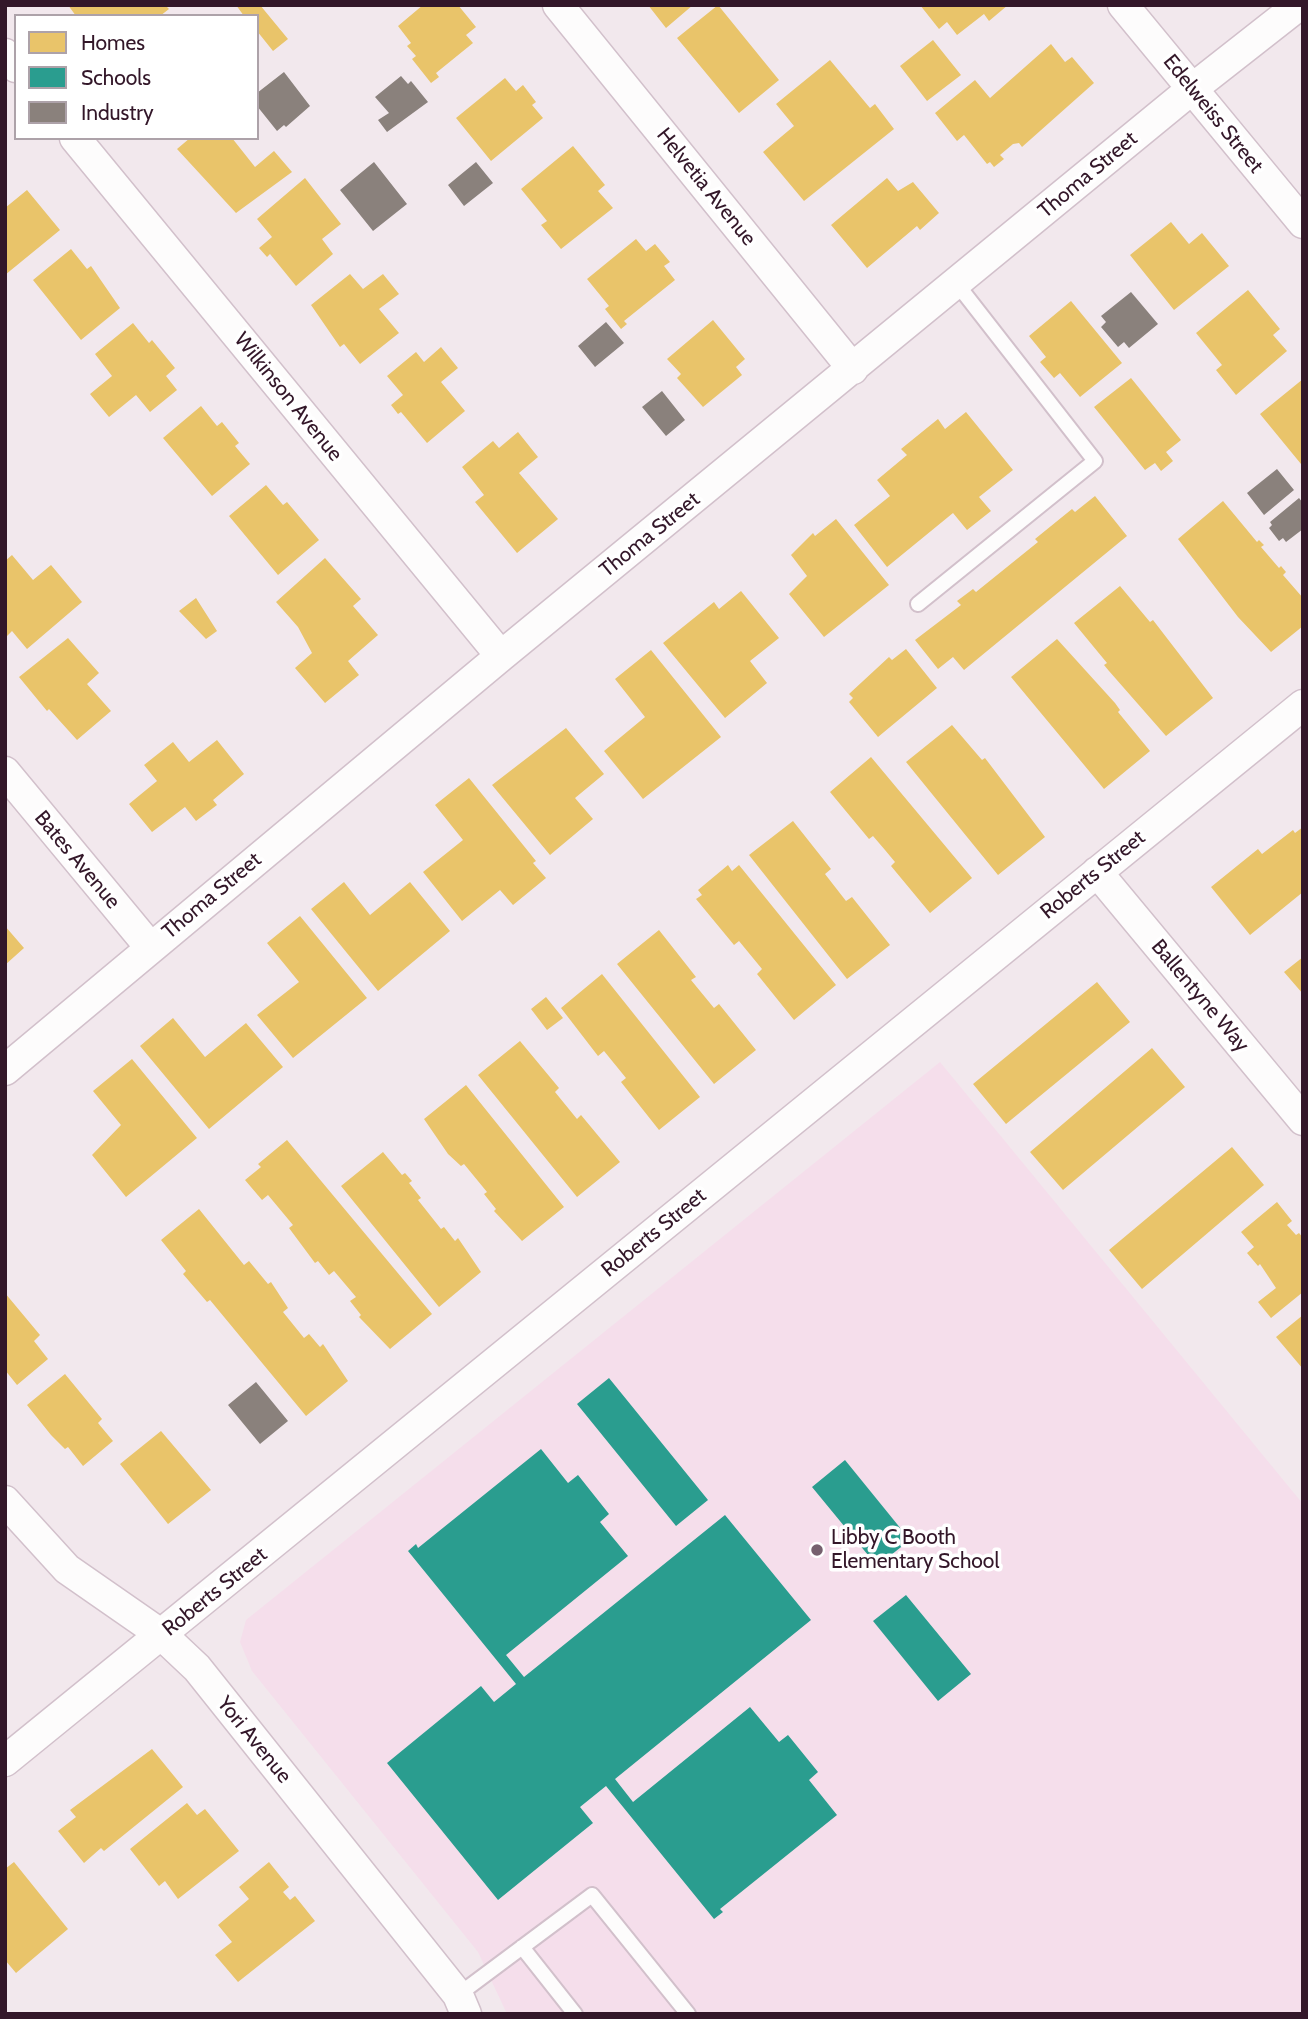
<!DOCTYPE html>
<style>
body{margin:0}
#map{position:relative;width:1308px;height:2019px;overflow:hidden;background:#f2e8ed;font-family:Cabin,sans-serif}
canvas{display:block}
.frame{position:absolute;inset:0;border:7px solid #331729;pointer-events:none}
.legend{position:absolute;left:14px;top:14px;width:245px;height:126px;box-sizing:border-box;background:#fff;border:2px solid #ada2a9;margin:0;padding:9px 12px;list-style:none;font-size:21px;color:#331729}
.legend li{display:flex;align-items:center;gap:14px;height:35px}
.legend b{width:35px;border:2px solid #ada2a9}
</style>
<div id="map">
<canvas width="1308" height="2019"></canvas>
<div class="frame"></div>
<ul class="legend">
<li><b style="height:19px;background:#e9c46a"></b>Homes</li>
<li><b style="height:19px;background:#2a9d8f"></b>Schools</li>
<li><b style="height:19px;background:#8a817c"></b>Industry</li>
</ul>
</div>
<script>
const ctx = document.querySelector('canvas').getContext('2d');
ctx.lineJoin = 'round';
function fill(path, color) {
  ctx.fillStyle = color;
  ctx.fill(path, 'evenodd');
}
function stroke(path, color, width, dash) {
  ctx.strokeStyle = color;
  ctx.lineWidth = width;
  ctx.lineCap = dash ? 'butt' : 'round';
  ctx.setLineDash(dash || []);
  ctx.stroke(path);
}
function write(font, color, halo, rows, align = 'center') {
  ctx.font = font + ' Cabin,sans-serif';
  ctx.lineWidth = 7;
  ctx.setLineDash([]);
  ctx.textBaseline = 'middle';
  ctx.strokeStyle = halo;
  ctx.fillStyle = color;
  for (const [text, x, y, turn = 0] of rows) {
    ctx.save();
    ctx.translate(x, y);
    ctx.rotate((+turn || 0) * Math.PI / 180);
    ctx.textAlign = isNaN(turn) ? turn : align;
    if (halo) ctx.strokeText(text, 0, 0);
    ctx.fillText(text, 0, 0);
    ctx.restore();
  }
}
fill(new Path2D(`
 M 940,1062 L 1303,1504 L 1303,2014 L 507,2014 L 478,1952 L 252,1671 L 240,1642 L 246,1620 Z`), '#f5deeb');
fill(new Path2D(`
 M 68,5 L 165,5 L 169,9 L 160,16 L 76,16 Z
 M 236,5 L 260,5 L 288,39 L 273,51 L 257,31 L 257,16 L 244,16 Z
 M 423,5 L 458,5 L 476,27 L 466,35 L 473,43 L 436,73 L 439,77 L 431,83 L 412,59 L 416,56 L 407,46 L 411,43 L 398,26 Z
 M 648,5 L 693,5 L 666,28 Z
 M 718,5 L 779,80 L 739,113 L 677,38 Z
 M 920,5 L 1008,5 L 989,21 L 984,14 L 957,35 L 947,22 L 939,29 Z
 M 933,40 L 961,75 L 927,101 L 900,66 Z
 M 1051,44 L 1065,62 L 1072,57 L 1094,83 L 1022,147 L 1019,143 L 1013,144 L 1000,155 L 1004,159 L 994,167 L 990,162 L 987,164 L 964,135 L 957,141 L 935,113 L 975,80 L 990,98 Z
 M 830,60 L 870,108 L 875,104 L 894,129 L 804,201 L 763,152 L 794,126 L 776,104 Z
 M 505,78 L 516,91 L 523,85 L 536,102 L 532,105 L 543,118 L 491,161 L 456,118 Z
 M 190,138 L 232,138 L 255,167 L 274,151 L 292,172 L 236,213 L 177,149 Z
 M 573,146 L 605,185 L 598,191 L 613,208 L 561,249 L 541,225 L 547,221 L 521,189 Z
 M 305,178 L 341,224 L 322,239 L 333,254 L 296,286 L 270,254 L 267,257 L 259,248 L 272,237 L 257,219 Z
 M 887,178 L 898,191 L 913,182 L 939,213 L 920,230 L 917,226 L 867,268 L 831,225 Z
 M 27,190 L 60,230 L 5,275 L 5,208 Z
 M 1171,222 L 1189,244 L 1202,233 L 1229,266 L 1174,310 L 1130,255 Z
 M 636,239 L 646,251 L 655,244 L 670,262 L 664,266 L 675,280 L 624,321 L 627,324 L 621,329 L 605,309 L 609,306 L 587,279 Z
 M 71,249 L 87,269 L 91,266 L 120,308 L 81,340 L 33,280 Z
 M 350,274 L 363,289 L 383,274 L 399,294 L 379,309 L 399,333 L 360,364 L 344,344 L 340,347 L 311,305 Z
 M 1248,290 L 1280,329 L 1273,335 L 1287,351 L 1236,395 L 1216,370 L 1222,365 L 1196,333 Z
 M 1071,301 L 1122,363 L 1080,397 L 1060,373 L 1054,378 L 1040,362 L 1046,357 L 1029,336 Z
 M 713,320 L 745,359 L 736,367 L 742,375 L 703,407 L 677,378 L 681,374 L 667,359 Z
 M 133,323 L 149,343 L 152,340 L 175,368 L 166,376 L 177,390 L 150,412 L 136,395 L 109,417 L 90,394 L 112,376 L 95,354 Z
 M 441,347 L 458,368 L 441,382 L 465,411 L 427,443 L 401,412 L 398,414 L 391,405 L 403,395 L 387,376 L 416,352 L 424,362 Z
 M 1131,378 L 1181,440 L 1166,452 L 1173,461 L 1161,471 L 1155,463 L 1145,470 L 1094,407 Z
 M 1303,379 L 1303,462 L 1301,464 L 1260,414 Z
 M 201,406 L 217,426 L 222,422 L 239,443 L 235,446 L 250,464 L 212,496 L 163,438 Z
 M 966,412 L 1013,470 L 979,497 L 991,511 L 967,530 L 953,513 L 887,567 L 854,525 L 890,496 L 877,480 L 907,455 L 901,449 L 938,419 L 945,429 Z
 M 518,432 L 538,457 L 519,473 L 558,519 L 517,553 L 475,502 L 484,495 L 462,467 L 493,441 L 499,448 Z
 M 266,485 L 283,505 L 287,502 L 319,540 L 278,575 L 229,516 Z
 M 1095,496 L 1127,536 L 964,670 L 953,657 L 938,669 L 915,640 L 961,605 L 957,601 L 973,589 L 976,592 L 1038,542 L 1035,539 L 1072,509 L 1075,512 Z
 M 1223,501 L 1257,542 L 1259,540 L 1264,545 L 1261,547 L 1279,568 L 1281,566 L 1286,572 L 1283,575 L 1303,598 L 1303,626 L 1271,652 L 1238,617 L 1178,539 Z
 M 836,519 L 889,585 L 824,637 L 789,594 L 807,576 L 791,555 L 813,533 L 815,536 Z
 M 12,555 L 33,580 L 51,565 L 82,602 L 27,649 L 12,631 L 7,636 L 5,634 L 5,561 Z
 M 325,558 L 361,599 L 353,606 L 378,635 L 348,661 L 359,675 L 325,703 L 295,668 L 312,653 L 298,627 L 276,602 Z
 M 1120,586 L 1150,622 L 1153,620 L 1213,698 L 1166,736 L 1109,671 L 1104,665 L 1107,663 L 1074,623 Z
 M 741,591 L 779,638 L 750,661 L 767,683 L 725,718 L 663,643 L 714,602 L 719,609 Z
 M 196,598 L 217,631 L 206,639 L 179,611 Z
 M 68,638 L 99,673 L 87,684 L 111,711 L 77,740 L 49,709 L 47,711 L 19,677 Z
 M 1057,639 L 1115,703 L 1120,710 L 1118,712 L 1150,751 L 1104,789 L 1011,677 Z
 M 906,649 L 937,688 L 878,737 L 849,702 L 853,698 L 849,694 L 889,657 L 892,660 Z
 M 651,650 L 721,737 L 643,799 L 604,751 L 645,717 L 615,679 Z
 M 952,725 L 982,760 L 985,758 L 1045,837 L 998,875 L 906,762 Z
 M 566,728 L 604,774 L 575,798 L 593,819 L 550,855 L 492,785 Z
 M 217,740 L 244,774 L 213,800 L 217,805 L 196,821 L 185,807 L 152,832 L 129,804 L 157,781 L 144,765 L 173,742 L 189,762 Z
 M 871,757 L 972,878 L 930,913 L 891,866 L 895,862 L 885,850 L 873,836 L 869,839 L 830,792 Z
 M 469,778 L 536,861 L 533,863 L 546,878 L 513,905 L 500,890 L 462,921 L 423,872 L 463,840 L 435,805 Z
 M 793,821 L 831,869 L 825,874 L 846,901 L 852,897 L 890,945 L 847,979 L 749,855 Z
 M 1303,827 L 1303,892 L 1250,935 L 1211,887 L 1258,849 L 1262,854 L 1293,830 L 1295,833 Z
 M 728,865 L 732,871 L 739,865 L 836,985 L 794,1020 L 757,974 L 762,969 L 739,941 L 734,945 L 696,899 L 702,895 L 698,890 Z
 M 344,882 L 370,915 L 410,882 L 450,931 L 378,991 L 311,909 Z
 M 300,916 L 367,998 L 293,1058 L 257,1015 L 299,982 L 267,943 Z
 M 5,926 L 24,948 L 5,965 Z
 M 659,930 L 696,977 L 691,980 L 714,1008 L 719,1004 L 756,1050 L 714,1084 L 617,964 Z
 M 1303,957 L 1303,994 L 1284,972 Z
 M 602,974 L 700,1097 L 659,1130 L 621,1082 L 626,1078 L 604,1051 L 598,1056 L 561,1008 Z
 M 1097,982 L 1130,1022 L 1006,1124 L 973,1084 Z
 M 546,997 L 563,1018 L 547,1030 L 531,1009 Z
 M 173,1018 L 205,1057 L 246,1023 L 283,1067 L 209,1129 L 140,1046 Z
 M 520,1041 L 559,1088 L 555,1092 L 577,1119 L 581,1115 L 620,1162 L 577,1197 L 478,1075 Z
 M 1152,1048 L 1185,1087 L 1063,1190 L 1030,1152 Z
 M 132,1059 L 197,1138 L 126,1197 L 92,1155 L 121,1125 L 93,1091 Z
 M 466,1085 L 564,1207 L 522,1241 L 494,1211 L 496,1209 L 484,1194 L 487,1192 L 464,1164 L 461,1166 L 448,1154 L 424,1119 Z
 M 287,1140 L 432,1314 L 390,1349 L 359,1317 L 361,1315 L 350,1301 L 356,1297 L 334,1271 L 329,1275 L 318,1261 L 315,1263 L 289,1228 L 293,1225 L 268,1195 L 262,1200 L 245,1180 L 261,1167 L 258,1164 Z
 M 1232,1147 L 1264,1185 L 1142,1289 L 1109,1250 Z
 M 383,1152 L 402,1175 L 405,1173 L 412,1181 L 409,1183 L 421,1198 L 418,1200 L 441,1229 L 444,1227 L 455,1241 L 458,1238 L 481,1272 L 439,1307 L 341,1186 Z
 M 1277,1202 L 1292,1221 L 1287,1225 L 1296,1235 L 1299,1233 L 1303,1238 L 1303,1292 L 1271,1318 L 1258,1302 L 1276,1288 L 1260,1264 L 1258,1266 L 1247,1253 L 1254,1247 L 1241,1232 Z
 M 199,1209 L 244,1265 L 249,1261 L 268,1284 L 271,1282 L 288,1308 L 283,1312 L 304,1338 L 309,1334 L 320,1347 L 323,1344 L 348,1381 L 306,1416 L 210,1300 L 207,1302 L 183,1274 L 186,1271 L 161,1240 Z
 M 5,1293 L 40,1335 L 34,1341 L 48,1359 L 17,1385 L 5,1370 Z
 M 1303,1315 L 1303,1369 L 1276,1337 Z
 M 65,1374 L 102,1419 L 98,1423 L 113,1441 L 83,1466 L 68,1447 L 65,1449 L 51,1435 L 27,1405 Z
 M 161,1431 L 211,1490 L 168,1524 L 120,1464 Z
 M 152,1749 L 183,1787 L 104,1851 L 101,1848 L 84,1863 L 58,1831 L 76,1817 L 70,1810 Z
 M 187,1803 L 197,1815 L 205,1809 L 239,1851 L 178,1899 L 165,1881 L 159,1886 L 130,1849 Z
 M 14,1862 L 68,1929 L 16,1973 L 5,1960 L 5,1869 Z
 M 269,1862 L 289,1887 L 283,1892 L 290,1900 L 295,1896 L 315,1921 L 238,1982 L 215,1955 L 232,1942 L 218,1925 L 249,1899 L 239,1887 Z`), '#e9c46a');
fill(new Path2D(`
 M 609,1378 L 708,1500 L 676,1526 L 577,1404 Z
 M 541,1449 L 568,1483 L 578,1475 L 609,1514 L 600,1522 L 628,1556 L 506,1655 L 524,1677 L 725,1515 L 811,1620 L 615,1779 L 633,1802 L 750,1707 L 779,1742 L 788,1735 L 818,1772 L 809,1780 L 837,1815 L 720,1909 L 723,1912 L 714,1919 L 606,1786 L 580,1807 L 593,1823 L 498,1900 L 387,1763 L 481,1686 L 494,1702 L 516,1684 L 408,1551 L 416,1544 L 418,1548 Z
 M 845,1460 L 910,1540 L 877,1566 L 812,1487 Z
 M 906,1595 L 971,1674 L 938,1701 L 873,1621 Z`), '#2a9d8f');
fill(new Path2D(`
 M 284,72 L 310,106 L 286,127 L 284,125 L 277,131 L 257,106 L 257,93 Z
 M 401,76 L 408,84 L 411,81 L 428,102 L 387,132 L 378,120 L 389,113 L 375,97 Z
 M 374,162 L 407,204 L 373,231 L 340,190 Z
 M 476,162 L 493,183 L 464,206 L 448,185 Z
 M 1131,292 L 1158,324 L 1129,348 L 1124,342 L 1118,347 L 1101,327 L 1106,322 L 1101,316 Z
 M 606,322 L 624,343 L 595,367 L 578,346 Z
 M 662,391 L 685,420 L 666,436 L 642,407 Z
 M 1277,469 L 1294,490 L 1264,515 L 1247,493 Z
 M 1299,498 L 1303,503 L 1303,529 L 1286,542 L 1283,538 L 1279,541 L 1269,528 L 1272,525 L 1270,522 Z
 M 256,1382 L 288,1421 L 260,1444 L 228,1405 Z`), '#8a817c');
const service = new Path2D(`
 M 918,604 L 1095,461 L 957,284
 M 522,1947 L 575,2014
 M 458,1995 L 592,1895 L 688,2014`);
const minor = new Path2D(`
 M 558,5 L 853,369
 M 1123,5 L 1303,223
 M 5,54 L 16,67
 M 75,138 L 501,656
 M 5,772 L 150,947
 M 1097,872 L 1303,1120
 M 5,1070 L 501,656 L 1192,89 L 1299,5
 M 5,1501 L 67,1569 L 162,1635 L 197,1668 L 458,1995 L 466,2014
 M 5,1761 L 1303,705`);
stroke(service, '#d2c0cb', 18);
stroke(minor, '#d2c0cb', 33);
stroke(service, '#fdfcfc', 14);
stroke(minor, '#fdfcfc', 30);
for (const [x, y, r, color] of [
 [817,1550,7,"#76606e"]
]) {
  const dot = new Path2D();
  dot.arc(x, y, r, 0, 2 * Math.PI);
  ctx.fillStyle = color;
  ctx.fill(dot);
  stroke(dot, '#fff', 2.5);
}
write('21px', '#331729', '#fff', [
 ["Edelweiss Street",1213,114,51],
 ["Thoma Street",1088,175,-40],
 ["Helvetia Avenue",706,187,51],
 ["Wilkinson Avenue",288,397,51],
 ["Thoma Street",650,535,-39],
 ["Bates Avenue",77,860,50],
 ["Roberts Street",1093,875,-39],
 ["Thoma Street",212,896,-40],
 ["Ballentyne Way",1200,996,50],
 ["Roberts Street",654,1233,-39],
 ["Roberts Street",215,1592,-39],
 ["Yori Avenue",254,1740,51]
]);
write('21px', '#331729', '#fff', [
 ["Libby C Booth",831,1538],
 ["Elementary School",831,1562]
], 'left');
</script>
